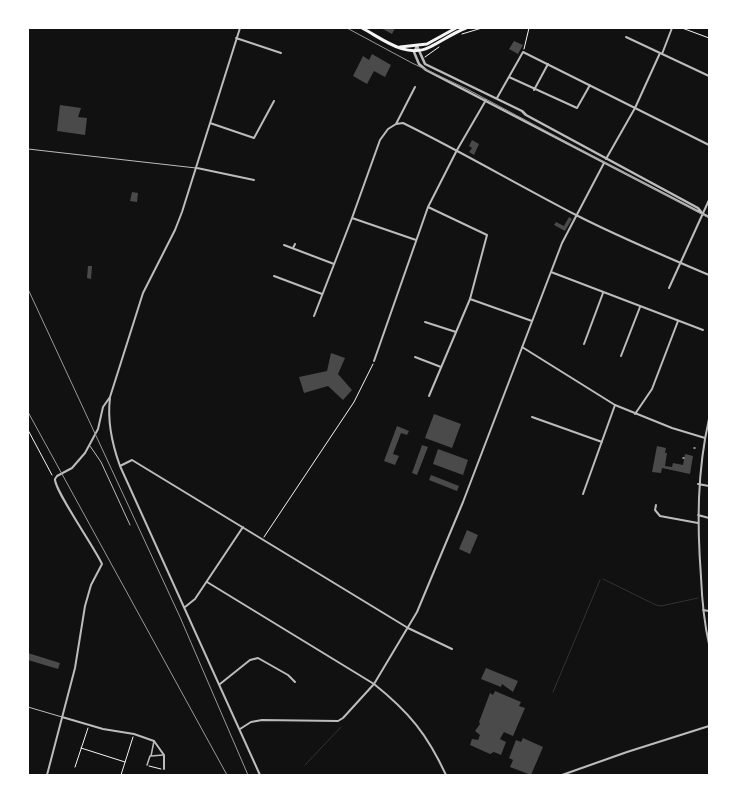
<!DOCTYPE html>
<style>
body{margin:0}
#map{position:relative;width:737px;height:803px;overflow:hidden;background:#111;font-family:Signika,sans-serif}
canvas{display:block}
.frame{position:absolute;inset:0;border:29px solid #fff;pointer-events:none}
</style>
<div id="map">
<canvas width="737" height="803"></canvas>
<div class="frame"></div>
</div>
<script>
const ctx = document.querySelector('canvas').getContext('2d');
ctx.lineJoin = 'round';
function stroke(path, color, width, dash) {
  ctx.strokeStyle = color;
  ctx.lineWidth = width;
  ctx.lineCap = dash ? 'butt' : 'round';
  ctx.setLineDash(dash || []);
  ctx.stroke(path);
}
function fill(path, color) {
  ctx.fillStyle = color;
  ctx.fill(path, 'evenodd');
}
stroke(new Path2D(`
 M 603,579 L 656,605 L 661,606 L 698,598
 M 553,692 L 600,580
 M 305,765 L 341,727`), '#333', 1);
fill(new Path2D(`
 M 381,28 L 395,28 L 392,34 Z
 M 514,41 L 523,45 L 518,54 L 509,49 Z
 M 372,54 L 391,65 L 385,77 L 374,71 L 367,84 L 353,76 L 363,56 L 369,60 Z
 M 60,105 L 81,108 L 78,117 L 87,118 L 85,135 L 57,131 Z
 M 472,140 L 479,144 L 474,155 L 469,152 L 472,148 L 469,146 Z
 M 132,192 L 138,193 L 137,202 L 130,201 Z
 M 569,217 L 572,219 L 565,231 L 554,225 L 556,222 L 564,226 Z
 M 88,266 L 92,266 L 91,279 L 87,278 Z
 M 331,353 L 345,358 L 338,374 L 352,390 L 343,400 L 328,386 L 304,393 L 299,377 L 327,371 Z
 M 434,414 L 461,424 L 452,448 L 425,438 Z
 M 397,426 L 409,431 L 407,435 L 401,433 L 393,454 L 399,456 L 395,465 L 384,461 Z
 M 422,445 L 428,447 L 417,475 L 412,473 Z
 M 657,446 L 666,448 L 665,453 L 667,453 L 665,466 L 672,467 L 673,463 L 683,465 L 685,454 L 693,456 L 690,474 L 662,468 L 661,473 L 652,472 Z
 M 438,449 L 468,460 L 463,475 L 433,464 Z
 M 431,475 L 459,486 L 457,491 L 429,480 Z
 M 467,530 L 478,535 L 470,554 L 459,549 Z
 M 28,653 L 60,663 L 58,669 L 28,660 Z
 M 486,668 L 518,681 L 513,692 L 502,684 L 501,687 L 481,679 Z
 M 495,691 L 521,702 L 519,706 L 525,708 L 513,736 L 504,732 L 500,739 L 506,742 L 501,755 L 494,752 L 490,754 L 470,745 L 472,739 L 478,740 L 480,735 L 475,731 L 480,724 L 479,722 L 490,693 L 493,695 Z
 M 523,738 L 543,747 L 531,775 L 510,767 L 513,760 L 509,758 L 516,740 L 521,742 Z`), '#4a4a4a');
stroke(new Path2D(`
 M 628,28 L 665,28
 M 682,28 L 709,38
 M 462,34 L 482,28
 M 524,49 L 529,28
 M 425,57 L 439,47
 M 28,430 L 52,475
 M 264,537 L 354,402 L 373,364
 M 81,748 L 125,762
 M 149,766 L 161,769
 M 75,767 L 88,728
 M 121,775 L 133,737`), '#f5f5f5', 1);
stroke(new Path2D(`
 M 28,149 L 196,168
 M 90,446 L 101,462 L 130,525
 M 28,707 L 62,717`), '#bcbcbc', 1);
stroke(new Path2D(`
 M 694,448 L 695,448
 M 683,458 L 684,458
 M 154,741 L 151,756 L 163,755
 M 147,765 L 150,756`), '#bcbcbc', 1.5);
stroke(new Path2D(`
 M 626,37 L 709,76
 M 236,38 L 281,53
 M 662,54 L 672,28
 M 509,77 L 577,108 L 590,85
 M 534,90 L 548,64
 M 497,98 L 523,52 L 709,145
 M 210,123 L 254,138 L 274,101
 M 396,124 L 403,123 C 462,152 518,185 576,215 C 619,237 664,256 709,275
 M 606,159 L 635,108 L 660,53
 M 197,168 L 254,180
 M 428,207 L 487,235 L 470,299 L 429,396
 M 352,218 L 416,240
 M 284,245 L 334,264
 M 293,248 L 295,244
 M 551,272 L 703,330
 M 274,276 L 322,294
 M 669,288 L 709,200
 M 470,299 L 532,321
 M 314,316 L 352,218 L 380,140 L 388,129 L 396,124 L 415,87
 M 425,322 L 456,332
 M 584,344 L 603,293
 M 522,347 L 615,405 L 672,428 L 705,438
 M 621,356 L 640,307
 M 415,357 L 441,367
 M 374,361 L 428,207 L 457,150 L 486,100
 M 110,398 C 107,422 112,444 120,466 L 260,775
 M 635,414 L 652,389 L 678,321
 M 532,417 L 602,442
 M 709,419 C 697,472 697,524 701,577 C 702,600 704,622 709,644
 M 120,466 L 132,460 L 408,628 L 452,649
 M 698,484 L 709,486
 M 583,494 L 615,405
 M 656,505 L 655,510 L 660,516 L 698,523
 M 698,515 L 709,518
 M 207,582 L 374,684 C 409,712 427,734 446,775
 M 185,607 L 195,599 L 243,527
 M 703,610 L 709,611
 M 220,684 L 250,660 L 258,658 L 288,675 L 295,682
 M 62,717 L 103,729 L 134,734 L 154,741 L 164,755 L 164,769
 M 240,729 L 251,722 L 262,720 L 338,721 L 343,718 L 374,684 L 417,612 L 463,502 L 562,243 L 604,163
 M 47,775 L 75,668 L 85,606 L 91,585 L 102,564 C 95,548 54,490 55,479 L 57,476 L 72,468 L 85,453 L 98,429 L 103,407 L 110,397 L 143,293 L 175,230 L 182,212 L 240,28
 M 562,775 L 627,752 L 709,726`), '#bcbcbc', 2);
stroke(new Path2D(`
 M 702,213 L 698,208 L 526,115 L 522,111 L 425,64 L 417,46 L 414,52 L 419,64 L 426,70 L 709,217`), '#bcbcbc', 2.5);
stroke(new Path2D(`
 M 362,28 C 383,39 406,59 430,47 C 442,41 453,33 466,28
 M 400,47 L 427,44 L 456,28`), '#f5f5f5', 3);
stroke(new Path2D(`
 M 347,28 L 412,63 L 467,89 L 709,218`), '#9a9a9a', 1);
stroke(new Path2D(`
 M 28,289 L 180,617 L 248,775
 M 28,412 L 227,775`), '#9a9a9a', 1);
</script>
